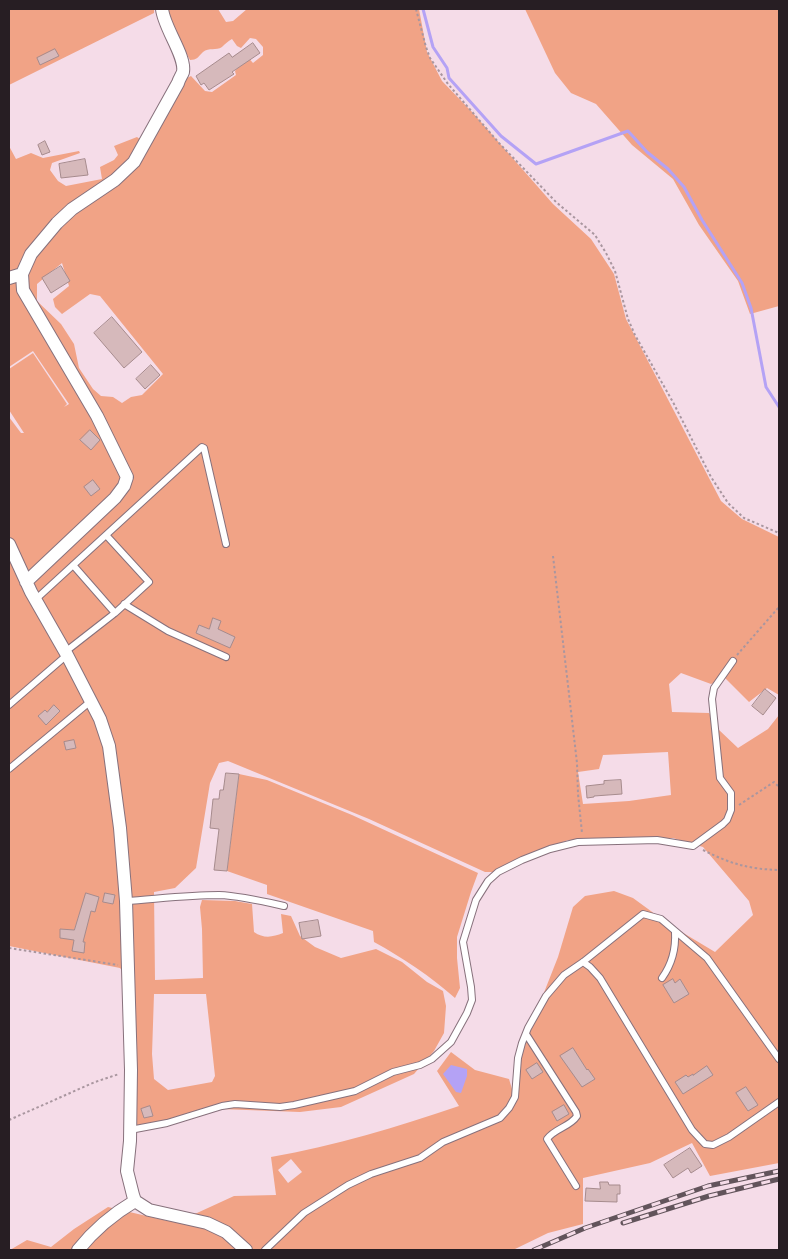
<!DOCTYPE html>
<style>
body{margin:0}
#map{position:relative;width:788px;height:1259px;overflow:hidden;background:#f5dce8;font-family:Jost,sans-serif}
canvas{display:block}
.frame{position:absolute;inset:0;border:10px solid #271e23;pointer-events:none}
</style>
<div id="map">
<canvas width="788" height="1259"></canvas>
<div class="frame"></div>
</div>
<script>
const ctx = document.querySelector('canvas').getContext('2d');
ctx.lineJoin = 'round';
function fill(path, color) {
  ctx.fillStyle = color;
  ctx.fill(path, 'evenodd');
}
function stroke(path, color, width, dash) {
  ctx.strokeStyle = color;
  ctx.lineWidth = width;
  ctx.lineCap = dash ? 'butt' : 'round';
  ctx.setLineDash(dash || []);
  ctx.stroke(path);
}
fill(new Path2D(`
 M 9,9 L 154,9 L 154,13 L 9,85 Z
 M 168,9 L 218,9 L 226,22 L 233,21 L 247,9 L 419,9 L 427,52 L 442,81 L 473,113 L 553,204 L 591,239 L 614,274 L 626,319 L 721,501 L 742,519 L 779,537 L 779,695 L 767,688 L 749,702 L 725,678 L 711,684 L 681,673 L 669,684 L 672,712 L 709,713 L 718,729 L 738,748 L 768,729 L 779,715 L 779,1163 L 710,1176 L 692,1143 L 650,1163 L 583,1178 L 583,1224 L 548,1233 L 513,1250 L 10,1250 L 27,1240 L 51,1247 L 74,1229 L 108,1207 L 168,1221 L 197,1213 L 234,1196 L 276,1195 L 271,1157 C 335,1146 397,1127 459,1106 L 437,1071 L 451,1052 L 475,1070 L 509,1079 L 512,1089 L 518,1080 L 519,1056 L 558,957 L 573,907 L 585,896 L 614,891 L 633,898 L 670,925 L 715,952 L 753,915 L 749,901 L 703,847 L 673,838 L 568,840 L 514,861 L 493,872 L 485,872 L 369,819 L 228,761 L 219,763 L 210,783 L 196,868 L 175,888 L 154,892 L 155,980 L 203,978 L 202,929 L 200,907 L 202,900 L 235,901 L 252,904 L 254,932 C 264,939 273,937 283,933 L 281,914 L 291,916 L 300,936 L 315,947 L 341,958 L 376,949 L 402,962 L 427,982 L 443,991 L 446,1006 L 444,1033 L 434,1051 L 414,1074 L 341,1107 L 300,1112 L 220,1109 L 138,1131 L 135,1123 L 132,982 L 120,968 L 9,946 L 9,417 L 21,433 L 24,433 L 9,410 L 9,369 L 33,353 L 67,404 L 64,407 L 69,404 L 33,351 L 9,367 L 9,146 L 16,159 L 31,153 L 43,158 L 79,151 L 80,153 L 52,163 L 50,170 L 58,181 L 66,186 L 102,179 L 100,167 L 114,160 L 118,155 L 114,146 L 137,137 L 141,140 L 187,78 L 191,76 L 205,91 L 212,92 L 236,75 L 235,71 L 246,55 L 253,63 L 263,55 L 263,47 L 256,39 L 250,38 L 241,48 L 237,46 L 232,39 C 228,41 225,44 222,47 C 216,51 209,47 203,52 C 198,57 197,60 190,60 L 171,26 ZM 62,263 L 69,286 L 53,299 L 55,307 L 62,314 L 90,294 L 100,296 L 163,374 L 142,395 L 131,397 L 122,403 L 113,397 L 101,396 L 93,389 L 79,368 L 74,344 L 61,324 L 37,301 L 37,284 ZM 668,752 L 671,795 L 629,801 L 583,804 L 578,772 L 599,769 L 603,755 ZM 154,994 L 206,994 L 215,1076 L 212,1082 L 168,1090 L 154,1079 L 152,1054 ZM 291,1159 L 302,1172 L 288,1183 L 278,1170 Z
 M 525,9 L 779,9 L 779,306 L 750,314 L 738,281 L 699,225 L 673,179 L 632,145 L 596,104 L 571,93 L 555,73 Z
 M 239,774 L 267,780 L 352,815 L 478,873 L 471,892 L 457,937 L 457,958 L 460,988 L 455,998 C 430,976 403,958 374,942 L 373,931 L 267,894 L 267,885 L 227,871 Z`), '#f1a386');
fill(new Path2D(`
 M 451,1065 L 467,1069 L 467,1076 L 461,1093 L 456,1092 L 443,1074 Z`), '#b4a2f5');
stroke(new Path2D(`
 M 423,9 L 433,47 L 447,68 L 449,78 L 501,136 L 536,164 L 628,131 L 647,152 L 668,169 L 684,187 L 702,220 L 742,283 L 751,308 L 766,387 L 779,407`), '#b4a2f5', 3);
const building = new Path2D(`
 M 253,43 L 260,53 L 232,72 L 234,74 L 209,90 L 204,83 L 201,85 L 196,76 L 229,53 L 232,57 Z
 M 55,49 L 59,56 L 40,65 L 37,58 Z
 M 45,141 L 50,152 L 42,155 L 38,145 Z
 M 85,159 L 88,175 L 61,178 L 59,164 Z
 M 61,266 L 70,281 L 51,293 L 42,278 Z
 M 112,317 L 142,352 L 124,368 L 94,333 Z
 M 151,365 L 160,375 L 145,389 L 136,379 Z
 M 90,430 L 100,440 L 91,450 L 80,440 Z
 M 93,480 L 100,489 L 91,496 L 84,487 Z
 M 213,618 L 221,621 L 218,629 L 235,637 L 230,648 L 196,633 L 199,625 L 209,629 Z
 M 765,689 L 776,698 L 763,715 L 752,706 Z
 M 54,705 L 60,711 L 46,725 L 38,716 L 45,710 L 47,712 Z
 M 74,740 L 76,748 L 66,750 L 64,742 Z
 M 226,773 L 239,774 L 227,871 L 214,870 L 219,829 L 210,828 L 213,799 L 219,799 L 220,790 L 223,790 Z
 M 621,780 L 622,794 L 594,796 L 594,797 L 587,798 L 586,786 L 604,784 L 604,781 Z
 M 86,893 L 99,897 L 95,912 L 91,911 L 83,942 L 85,942 L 84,953 L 72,951 L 74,940 L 60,938 L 60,929 L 74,930 Z
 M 105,893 L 115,895 L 113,904 L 103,902 Z
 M 318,920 L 321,936 L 302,939 L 299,923 Z
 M 673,979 L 675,983 L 680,979 L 689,994 L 674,1003 L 663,985 Z
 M 573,1048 L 587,1070 L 588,1069 L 595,1079 L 582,1087 L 560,1056 Z
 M 537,1063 L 543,1072 L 532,1079 L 526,1070 Z
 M 707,1066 L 713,1075 L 683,1094 L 675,1082 L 686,1075 L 688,1077 L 693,1074 L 693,1075 Z
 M 746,1087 L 758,1105 L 748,1111 L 736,1093 Z
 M 564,1105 L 569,1114 L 557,1121 L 552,1112 Z
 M 150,1106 L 153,1116 L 144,1118 L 141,1109 Z
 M 690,1148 L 702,1166 L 691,1173 L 688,1168 L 673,1178 L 664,1165 Z
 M 600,1182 L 608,1182 L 609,1185 L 620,1185 L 620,1194 L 617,1194 L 617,1202 L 585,1201 L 586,1188 L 600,1189 Z`);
fill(building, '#d6b9bb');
stroke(building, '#a68b8d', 1);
const service = new Path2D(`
 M 73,565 L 115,613
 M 35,600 L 202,447 L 204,448 L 226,544
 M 124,604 L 168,631 L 226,657
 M 65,652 L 115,613 L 149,582 L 106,535
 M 9,705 L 67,655
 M 9,769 L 91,701
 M 126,901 C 156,899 188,895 219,895 C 241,896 262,901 284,906
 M 583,962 L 590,967 L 600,978 L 692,1130 L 705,1144 L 713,1145 L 729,1137 L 779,1102
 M 662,978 C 672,964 676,949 675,932
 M 526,1034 L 576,1112 L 577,1116 C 570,1127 555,1128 547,1139 L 576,1186
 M 130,1130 L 167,1123 L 222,1106 L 235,1104 L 280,1107 L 294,1105 L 355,1091 L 393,1072 L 420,1065 L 432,1059 L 451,1042 L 467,1013 L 472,1000 L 471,987 L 463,942 L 476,900 L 488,881 L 498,872 L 522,860 L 550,849 L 578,842 L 657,840 L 693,846 L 723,824 L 727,820 L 731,810 L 731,793 L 720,778 L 712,699 L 714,688 L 733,661
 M 265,1250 L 304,1213 L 348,1185 L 371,1174 L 420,1158 L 443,1142 L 500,1118 L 509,1108 L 515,1097 L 518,1058 L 522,1043 L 528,1028 L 546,996 L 564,975 L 583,962 L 643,914 L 661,919 L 707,958 L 779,1059`);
const minor = new Path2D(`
 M 9,278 L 22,274
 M 9,544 L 31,592 L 67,655 L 100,719 L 109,746 L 120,828 L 126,901 L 131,1070 L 130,1141 L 127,1171 L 133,1195 L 135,1201 L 149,1210 L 207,1223 L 226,1232 L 246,1250
 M 26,582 L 115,498 L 124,486 L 127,477 L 97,416 L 23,290 L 22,274 L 31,254 L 57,223 L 72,209 L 115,180 L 134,162 L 178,83 C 179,79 182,75 183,72 C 186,56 164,28 162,9
 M 78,1250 C 94,1230 113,1214 135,1201`);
stroke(service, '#87717c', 8);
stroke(minor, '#87717c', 14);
stroke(new Path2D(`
 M 416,9 L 426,47 L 430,58 L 448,84 L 499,143 L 556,202 L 595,235 L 606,253 L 615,271 L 628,319 L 635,335 L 674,404 L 711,477 L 728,503 L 744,518 L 779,533
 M 553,556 L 577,763 L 578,794 L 582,833
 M 737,655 L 779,607
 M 739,805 L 774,782 L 779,787
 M 703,850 C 731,864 748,869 779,870
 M 9,948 L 118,965
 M 9,1120 L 95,1082 L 119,1074`), '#a9969f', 2, [2.5, 2.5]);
stroke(service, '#fff', 6);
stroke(minor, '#fff', 12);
const rail = new Path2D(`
 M 623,1223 L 709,1196 L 779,1179
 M 534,1250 L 585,1228 L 708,1186 L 779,1171`);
stroke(rail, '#62545b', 5);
stroke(rail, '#f5dce8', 3, [9]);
</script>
